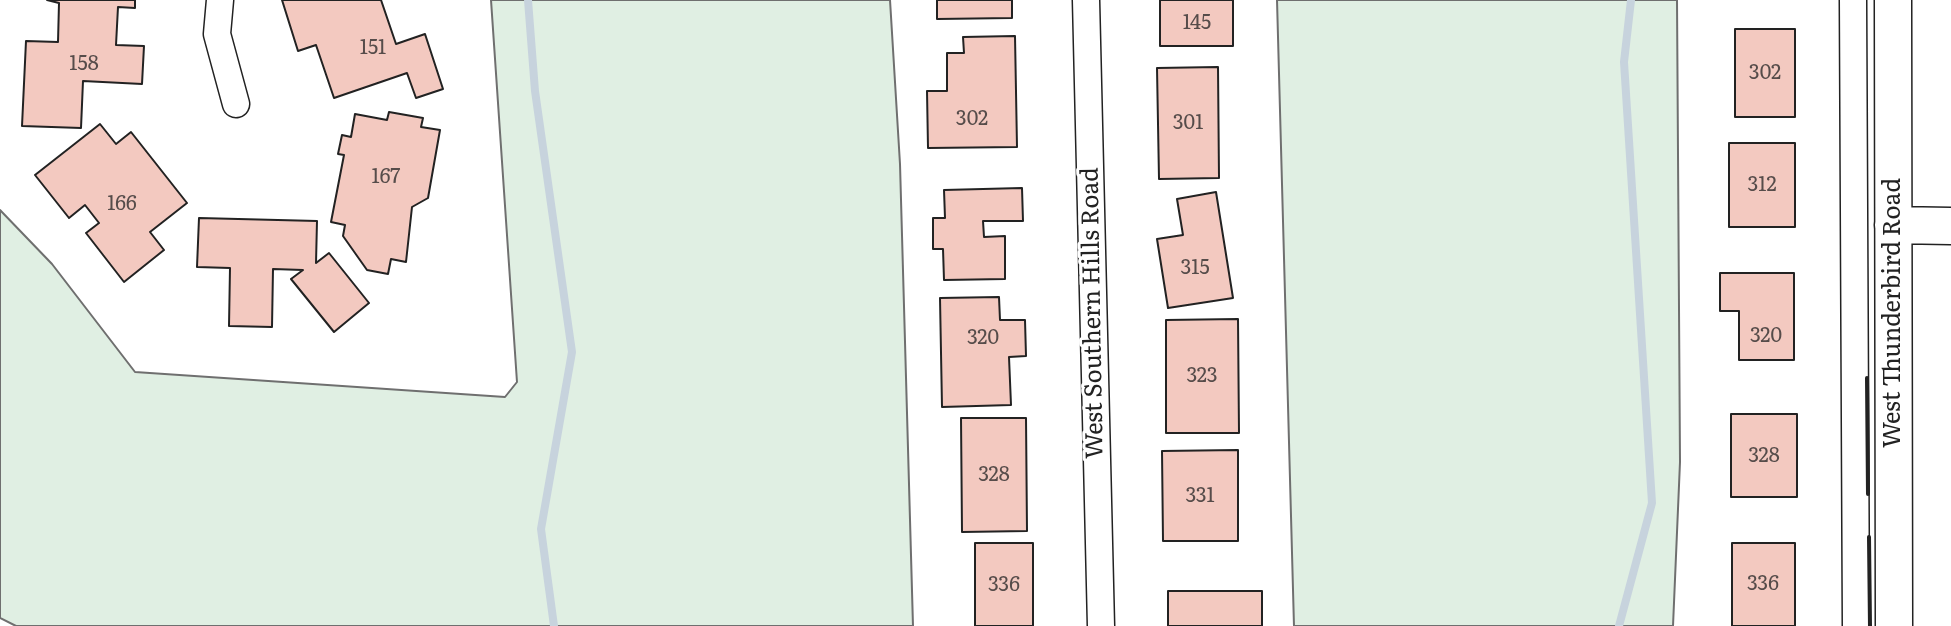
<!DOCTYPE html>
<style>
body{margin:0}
canvas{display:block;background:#fff}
</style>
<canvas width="1951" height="626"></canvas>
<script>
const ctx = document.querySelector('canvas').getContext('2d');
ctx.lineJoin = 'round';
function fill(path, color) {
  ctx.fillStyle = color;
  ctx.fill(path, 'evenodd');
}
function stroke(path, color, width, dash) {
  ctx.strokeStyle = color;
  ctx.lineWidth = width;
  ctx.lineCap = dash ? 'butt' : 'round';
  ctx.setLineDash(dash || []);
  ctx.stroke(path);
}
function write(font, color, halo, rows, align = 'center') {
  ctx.font = font + ' Literata,serif';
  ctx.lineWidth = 6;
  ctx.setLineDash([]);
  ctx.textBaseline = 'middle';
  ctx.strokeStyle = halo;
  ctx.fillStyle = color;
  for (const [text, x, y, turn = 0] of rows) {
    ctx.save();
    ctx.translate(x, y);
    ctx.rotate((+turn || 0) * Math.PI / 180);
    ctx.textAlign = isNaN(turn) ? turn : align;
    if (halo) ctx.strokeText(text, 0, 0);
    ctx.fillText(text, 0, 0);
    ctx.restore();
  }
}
const green = new Path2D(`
 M 491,0 L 890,0 L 900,164 L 913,626 L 16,626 L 0,618 L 0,210 L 52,264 L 135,372 L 505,397 L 517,382 Z
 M 1277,0 L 1677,0 L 1680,462 L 1673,626 L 1294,626 Z`);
fill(green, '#e0efe3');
stroke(green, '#6f6f6f', 2);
stroke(new Path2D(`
 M 528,0 L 535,91 L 572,352 L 541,529 L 554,626
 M 1619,626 L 1652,503 L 1624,62 L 1631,0`), '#c7d3dd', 8);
const building = new Path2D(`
 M 47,0 L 135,0 L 135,8 L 118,7 L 116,45 L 144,46 L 142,84 L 83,81 L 81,128 L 22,126 L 26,41 L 58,42 L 59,3 Z
 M 282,0 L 381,0 L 396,44 L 425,34 L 443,89 L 416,98 L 407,73 L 334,98 L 316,45 L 298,51 Z
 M 937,0 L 1012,0 L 1012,18 L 937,19 Z
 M 1160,0 L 1233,0 L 1233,46 L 1160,46 Z
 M 1735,29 L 1795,29 L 1795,117 L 1735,117 Z
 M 1015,36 L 1017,147 L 928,148 L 927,91 L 947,91 L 947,53 L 964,53 L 963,37 Z
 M 1218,67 L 1219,178 L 1159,179 L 1157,68 Z
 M 389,112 L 423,118 L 421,127 L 440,130 L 428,198 L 412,207 L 406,262 L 391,259 L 388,274 L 367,270 L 343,236 L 345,225 L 331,222 L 344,155 L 338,154 L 342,135 L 351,137 L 355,114 L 387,120 Z
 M 100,124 L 116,144 L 131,132 L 187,203 L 150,232 L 164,250 L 124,282 L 86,233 L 99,223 L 85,205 L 69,218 L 35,175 Z
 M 1729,143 L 1795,143 L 1795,227 L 1729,227 Z
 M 1022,188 L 1023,221 L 983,221 L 984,237 L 1005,236 L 1005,279 L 944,280 L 943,249 L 933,249 L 933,218 L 945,218 L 944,190 Z
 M 1216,192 L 1233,298 L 1168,308 L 1157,239 L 1183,235 L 1177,199 Z
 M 199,218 L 317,221 L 316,263 L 329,253 L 369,303 L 334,332 L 291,279 L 303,270 L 273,269 L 272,327 L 229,326 L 230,268 L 197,267 Z
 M 1720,273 L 1794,273 L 1794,360 L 1739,360 L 1739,311 L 1720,311 Z
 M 999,297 L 1000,320 L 1025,320 L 1026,356 L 1009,357 L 1011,405 L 942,407 L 940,298 Z
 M 1238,319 L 1239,433 L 1166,433 L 1166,320 Z
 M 1731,414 L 1797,414 L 1797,497 L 1731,497 Z
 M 961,418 L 1026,418 L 1027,531 L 962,532 Z
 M 1238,450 L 1238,541 L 1163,541 L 1162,451 Z
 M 975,543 L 1033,543 L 1033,626 L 975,626 Z
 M 1732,543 L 1795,543 L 1795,626 L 1732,626 Z
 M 1168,591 L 1262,591 L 1262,626 L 1168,626 Z`);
fill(building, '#f3c9c0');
stroke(building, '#222', 2);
const minor = new Path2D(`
 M 220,0 L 217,34 L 236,104
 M 1086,0 L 1101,626
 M 1853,0 L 1856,626`);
const secondary = new Path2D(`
 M 1893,0 L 1894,626
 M 1893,225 L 1951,226`);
stroke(minor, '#222', 29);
stroke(secondary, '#222', 39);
stroke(minor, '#fff', 26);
stroke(secondary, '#fff', 36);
stroke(new Path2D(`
 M 1867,378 L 1868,494
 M 1869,537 L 1870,626`), '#222', 4);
write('20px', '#564c4a', null, [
 ["145",1197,23],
 ["151",373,48],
 ["158",84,64],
 ["302",1765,73],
 ["302",972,119],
 ["301",1188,123],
 ["167",386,177],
 ["312",1762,185],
 ["166",122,204],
 ["315",1195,268],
 ["320",1766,336],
 ["320",983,338],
 ["323",1202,376],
 ["328",1764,456],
 ["328",994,475],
 ["331",1200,496],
 ["336",1763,584],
 ["336",1004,585]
]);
write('24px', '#222', '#fff', [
 ["West Southern Hills Road",1093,313,-91],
 ["West Thunderbird Road",1893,313,-90]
]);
</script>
